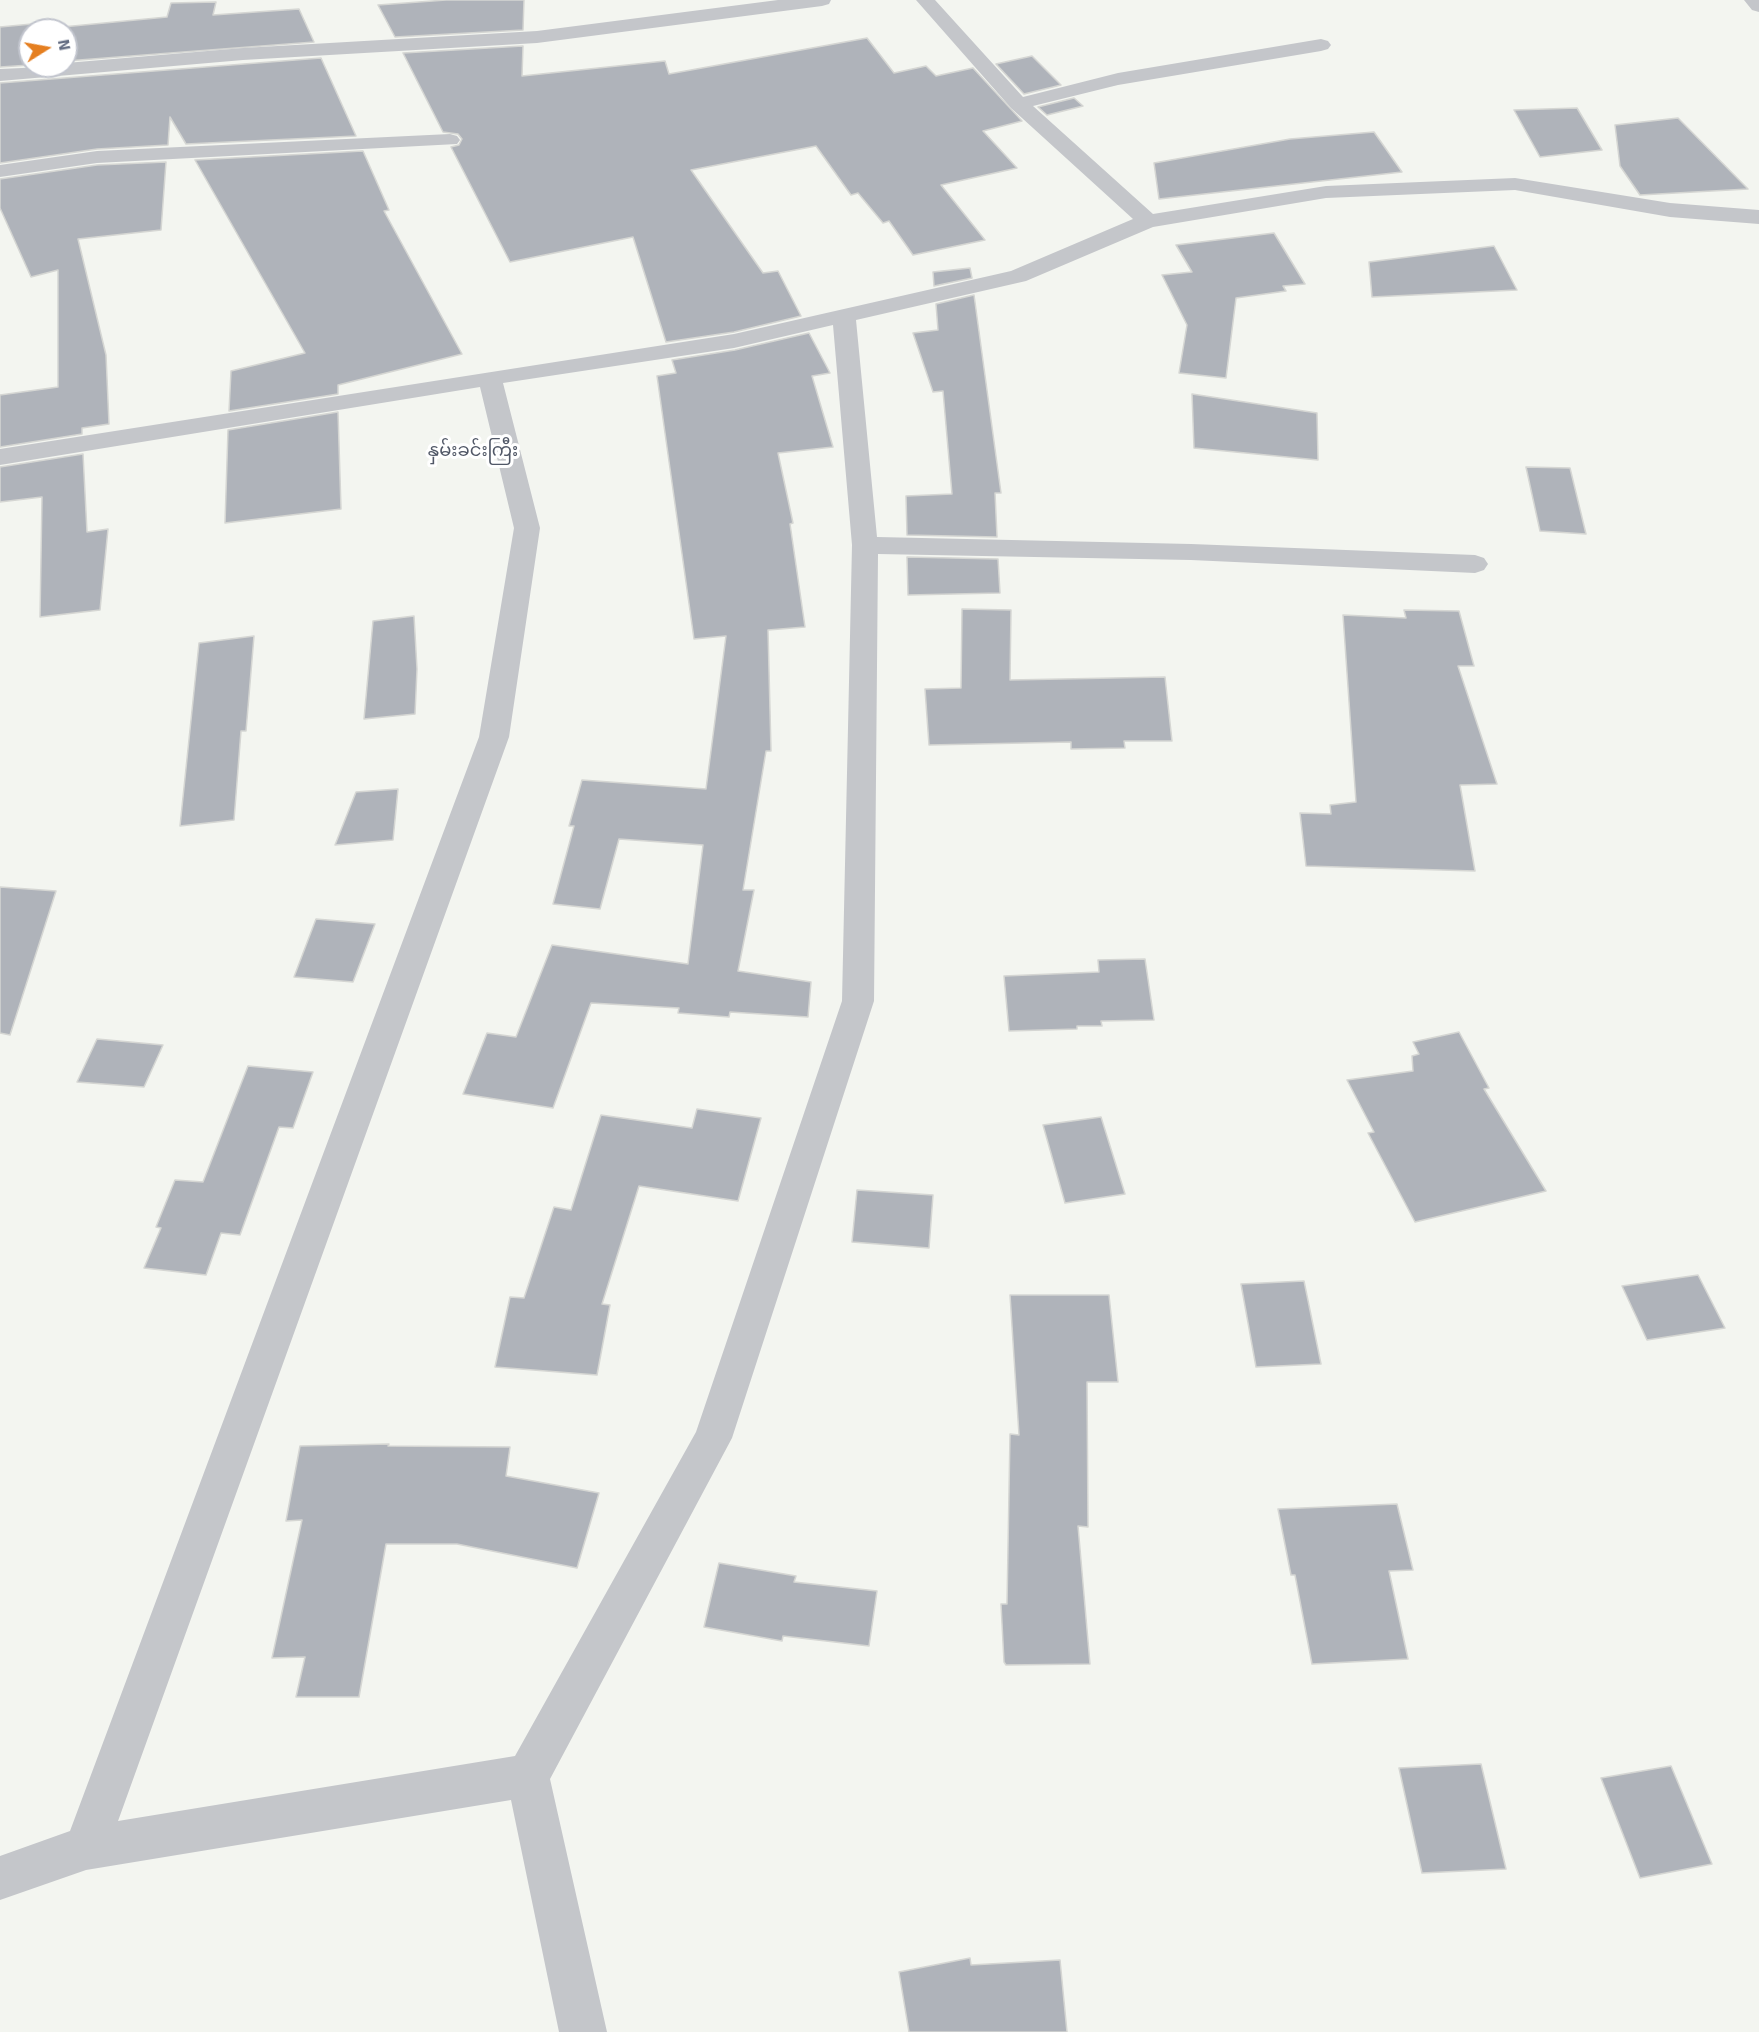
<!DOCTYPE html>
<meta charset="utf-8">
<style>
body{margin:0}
#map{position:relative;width:1759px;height:2032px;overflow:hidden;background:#f3f5f0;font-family:Signika,sans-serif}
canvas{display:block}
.north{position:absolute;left:18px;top:18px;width:60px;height:60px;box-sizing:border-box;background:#fff;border:2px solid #c1c4cd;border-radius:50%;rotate:79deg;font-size:16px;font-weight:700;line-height:24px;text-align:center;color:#636c82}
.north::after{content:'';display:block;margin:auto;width:21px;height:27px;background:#e57f20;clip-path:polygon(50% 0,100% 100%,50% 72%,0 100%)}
</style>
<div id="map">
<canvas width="1759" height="2032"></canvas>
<div class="north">N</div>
</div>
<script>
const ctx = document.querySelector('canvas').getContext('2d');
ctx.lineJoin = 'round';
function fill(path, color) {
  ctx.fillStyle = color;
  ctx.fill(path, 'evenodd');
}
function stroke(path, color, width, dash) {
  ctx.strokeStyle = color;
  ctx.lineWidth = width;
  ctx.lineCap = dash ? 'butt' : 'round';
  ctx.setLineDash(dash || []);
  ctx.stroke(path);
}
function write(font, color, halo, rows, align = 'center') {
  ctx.font = font + ' Signika,"Noto Sans Myanmar",sans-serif';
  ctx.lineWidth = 6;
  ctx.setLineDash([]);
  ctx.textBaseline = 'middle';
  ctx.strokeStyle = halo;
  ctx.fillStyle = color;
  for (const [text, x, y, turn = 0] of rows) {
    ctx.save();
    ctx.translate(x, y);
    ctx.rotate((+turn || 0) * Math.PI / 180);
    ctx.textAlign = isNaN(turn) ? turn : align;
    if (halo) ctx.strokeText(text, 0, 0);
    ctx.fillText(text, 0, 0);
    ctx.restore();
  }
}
const building = new Path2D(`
 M 446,0 L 524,0 L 523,30 L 395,37 L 378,5 Z
 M 216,2 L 213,15 L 299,9 L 314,42 L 66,61 L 66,30 L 30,30 L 30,65 L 0,67 L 0,27 L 53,22 L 52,28 L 167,17 L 171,3 Z
 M 867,38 L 894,73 L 926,66 L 936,76 L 973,68 L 1022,121 L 983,131 L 1017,168 L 941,185 L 985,240 L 913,255 L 889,221 L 883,223 L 858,193 L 851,195 L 816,146 L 691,170 L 763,273 L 778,271 L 801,316 L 734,332 L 666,342 L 633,237 L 510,262 L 451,147 L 459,145 L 462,139 L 458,134 L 443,132 L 403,53 L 523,46 L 522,76 L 665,61 L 669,74 Z
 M 1032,56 L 1061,85 L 1024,94 L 996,64 Z
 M 321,58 L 356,136 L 186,144 L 170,117 L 168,145 L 97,149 L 0,163 L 0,83 Z
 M 1074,98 L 1083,106 L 1047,115 L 1038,107 Z
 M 1577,108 L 1602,150 L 1540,157 L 1514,110 Z
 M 1678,118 L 1748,189 L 1640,195 L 1620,166 L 1615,125 Z
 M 1374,132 L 1402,172 L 1159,199 L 1154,163 L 1290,139 Z
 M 363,151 L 389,210 L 384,211 L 462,354 L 338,385 L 338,394 L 229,411 L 231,371 L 305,353 L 195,160 Z
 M 166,162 L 161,230 L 78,239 L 106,355 L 109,424 L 82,428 L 82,434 L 0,447 L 0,395 L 58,387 L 58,270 L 31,277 L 0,208 L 0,179 L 97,165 Z
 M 1274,233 L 1305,284 L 1283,286 L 1286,291 L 1236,298 L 1226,378 L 1179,373 L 1187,325 L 1162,275 L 1192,272 L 1176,245 Z
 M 1494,246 L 1517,290 L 1372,297 L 1369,262 Z
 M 970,268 L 972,278 L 934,286 L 933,272 Z
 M 974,295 L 1001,493 L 995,493 L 997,537 L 907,535 L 906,496 L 952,494 L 943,391 L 933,392 L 913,333 L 938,330 L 936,304 Z
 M 809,333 L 830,373 L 812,376 L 833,447 L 778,453 L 793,523 L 790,524 L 805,627 L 768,630 L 771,751 L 766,751 L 743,890 L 754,890 L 738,971 L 811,982 L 808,1017 L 730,1012 L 729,1017 L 678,1013 L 679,1008 L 591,1003 L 553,1108 L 463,1094 L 487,1033 L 516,1037 L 552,945 L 688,964 L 703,845 L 619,839 L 600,909 L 553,904 L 574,826 L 569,826 L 582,780 L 706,789 L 726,636 L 694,639 L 657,376 L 676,373 L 672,360 L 735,350 Z
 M 1192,394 L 1317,413 L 1318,460 L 1194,448 Z
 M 338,412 L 341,509 L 225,523 L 228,430 Z
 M 83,454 L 87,532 L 108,529 L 100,610 L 40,617 L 42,497 L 0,502 L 0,467 Z
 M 1526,467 L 1570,468 L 1586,534 L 1540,531 Z
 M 907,557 L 998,559 L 1000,593 L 908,595 Z
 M 962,609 L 1011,610 L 1010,680 L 1165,677 L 1172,741 L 1124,741 L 1125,748 L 1071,749 L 1071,742 L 929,745 L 925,689 L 961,688 Z
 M 1404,610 L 1459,611 L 1474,666 L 1458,666 L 1497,784 L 1460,785 L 1475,871 L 1306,866 L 1300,813 L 1331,814 L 1330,805 L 1356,802 L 1343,615 L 1406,618 Z
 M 414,616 L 417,669 L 415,714 L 364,719 L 373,621 Z
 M 254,636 L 246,731 L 241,731 L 234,820 L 180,826 L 199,643 Z
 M 398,789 L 393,840 L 335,845 L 356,792 Z
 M 0,887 L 56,891 L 10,1035 L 0,1033 Z
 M 316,919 L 375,924 L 353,982 L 294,977 Z
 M 1145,959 L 1154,1020 L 1101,1021 L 1102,1026 L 1077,1026 L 1077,1029 L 1009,1031 L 1004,976 L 1099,972 L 1098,960 Z
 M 1459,1032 L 1489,1088 L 1484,1089 L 1546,1191 L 1415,1222 L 1368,1133 L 1374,1132 L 1347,1080 L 1413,1071 L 1412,1056 L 1419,1054 L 1413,1042 Z
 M 97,1039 L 163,1045 L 144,1087 L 77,1082 Z
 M 248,1066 L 313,1072 L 293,1128 L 279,1127 L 240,1235 L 221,1233 L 206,1275 L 144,1268 L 161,1228 L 156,1227 L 175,1180 L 203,1182 Z
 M 697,1109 L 761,1118 L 738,1201 L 639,1186 L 602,1304 L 610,1305 L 597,1375 L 495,1367 L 510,1297 L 524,1298 L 554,1207 L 571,1210 L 601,1115 L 692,1128 Z
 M 1101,1117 L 1125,1194 L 1065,1203 L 1043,1125 Z
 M 857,1190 L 933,1195 L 929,1248 L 852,1242 Z
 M 1698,1275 L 1725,1328 L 1647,1340 L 1622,1286 Z
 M 1304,1281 L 1321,1364 L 1256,1367 L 1241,1284 Z
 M 1010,1295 L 1109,1295 L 1118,1382 L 1087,1382 L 1088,1527 L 1078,1526 L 1090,1664 L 1006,1665 L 1004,1662 L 1001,1604 L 1007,1604 L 1010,1434 L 1019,1435 Z
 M 389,1444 L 388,1446 L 510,1447 L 506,1476 L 599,1493 L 577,1568 L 457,1544 L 386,1544 L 359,1697 L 296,1697 L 305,1657 L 272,1658 L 302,1520 L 286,1521 L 300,1446 Z
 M 1397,1504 L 1413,1570 L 1389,1571 L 1408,1659 L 1312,1664 L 1295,1575 L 1291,1575 L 1278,1509 Z
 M 719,1563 L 796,1576 L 794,1582 L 877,1591 L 869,1646 L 783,1636 L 782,1641 L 704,1627 Z
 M 1481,1764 L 1506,1869 L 1422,1873 L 1399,1768 Z
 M 1671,1766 L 1712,1864 L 1640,1878 L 1601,1778 Z
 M 970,1958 L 971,1965 L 1060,1960 L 1067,2032 L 909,2032 L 899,1972 Z`);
fill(building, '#afb3ba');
stroke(building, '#d5d6d3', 1.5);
fill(new Path2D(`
 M 778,0 L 831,0 L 829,4 L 822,6 L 537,43 L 243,60 L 0,81 L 0,69 L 66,66 L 66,63 L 243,48 L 537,31 Z
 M 916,0 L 935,0 L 1023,97 L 1118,73 L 1321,39 L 1328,41 L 1331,45 L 1328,49 L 1321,51 L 1118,85 L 1033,106 L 1153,214 L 1326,186 L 1515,178 L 1670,203 L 1759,210 L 1759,224 L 1670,217 L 1515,190 L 1326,198 L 1153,227 L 1026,281 L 856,320 L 877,537 L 1191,544 L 1475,555 L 1484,558 L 1488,564 L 1484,570 L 1475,573 L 1191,560 L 878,554 L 874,1001 L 732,1438 L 550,1779 L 607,2032 L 559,2032 L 511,1800 L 86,1870 L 0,1900 L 0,1856 L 70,1831 L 479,737 L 514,528 L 480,387 L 0,465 L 0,449 L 734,334 L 1011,271 L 1133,219 L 1011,108 ZM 833,325 L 852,545 L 842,1001 L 696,1432 L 515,1756 L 118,1821 L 509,737 L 540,528 L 503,383 L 734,348 Z
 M 1744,0 L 1759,0 L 1759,12 L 1752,10 Z
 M 450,134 L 457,136 L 460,140 L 457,144 L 97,163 L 0,177 L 0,165 L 97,151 Z`), '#c4c6ca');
write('18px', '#515867', '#fff', [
 ["နှမ်းခင်းကြီး",473,451]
]);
</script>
